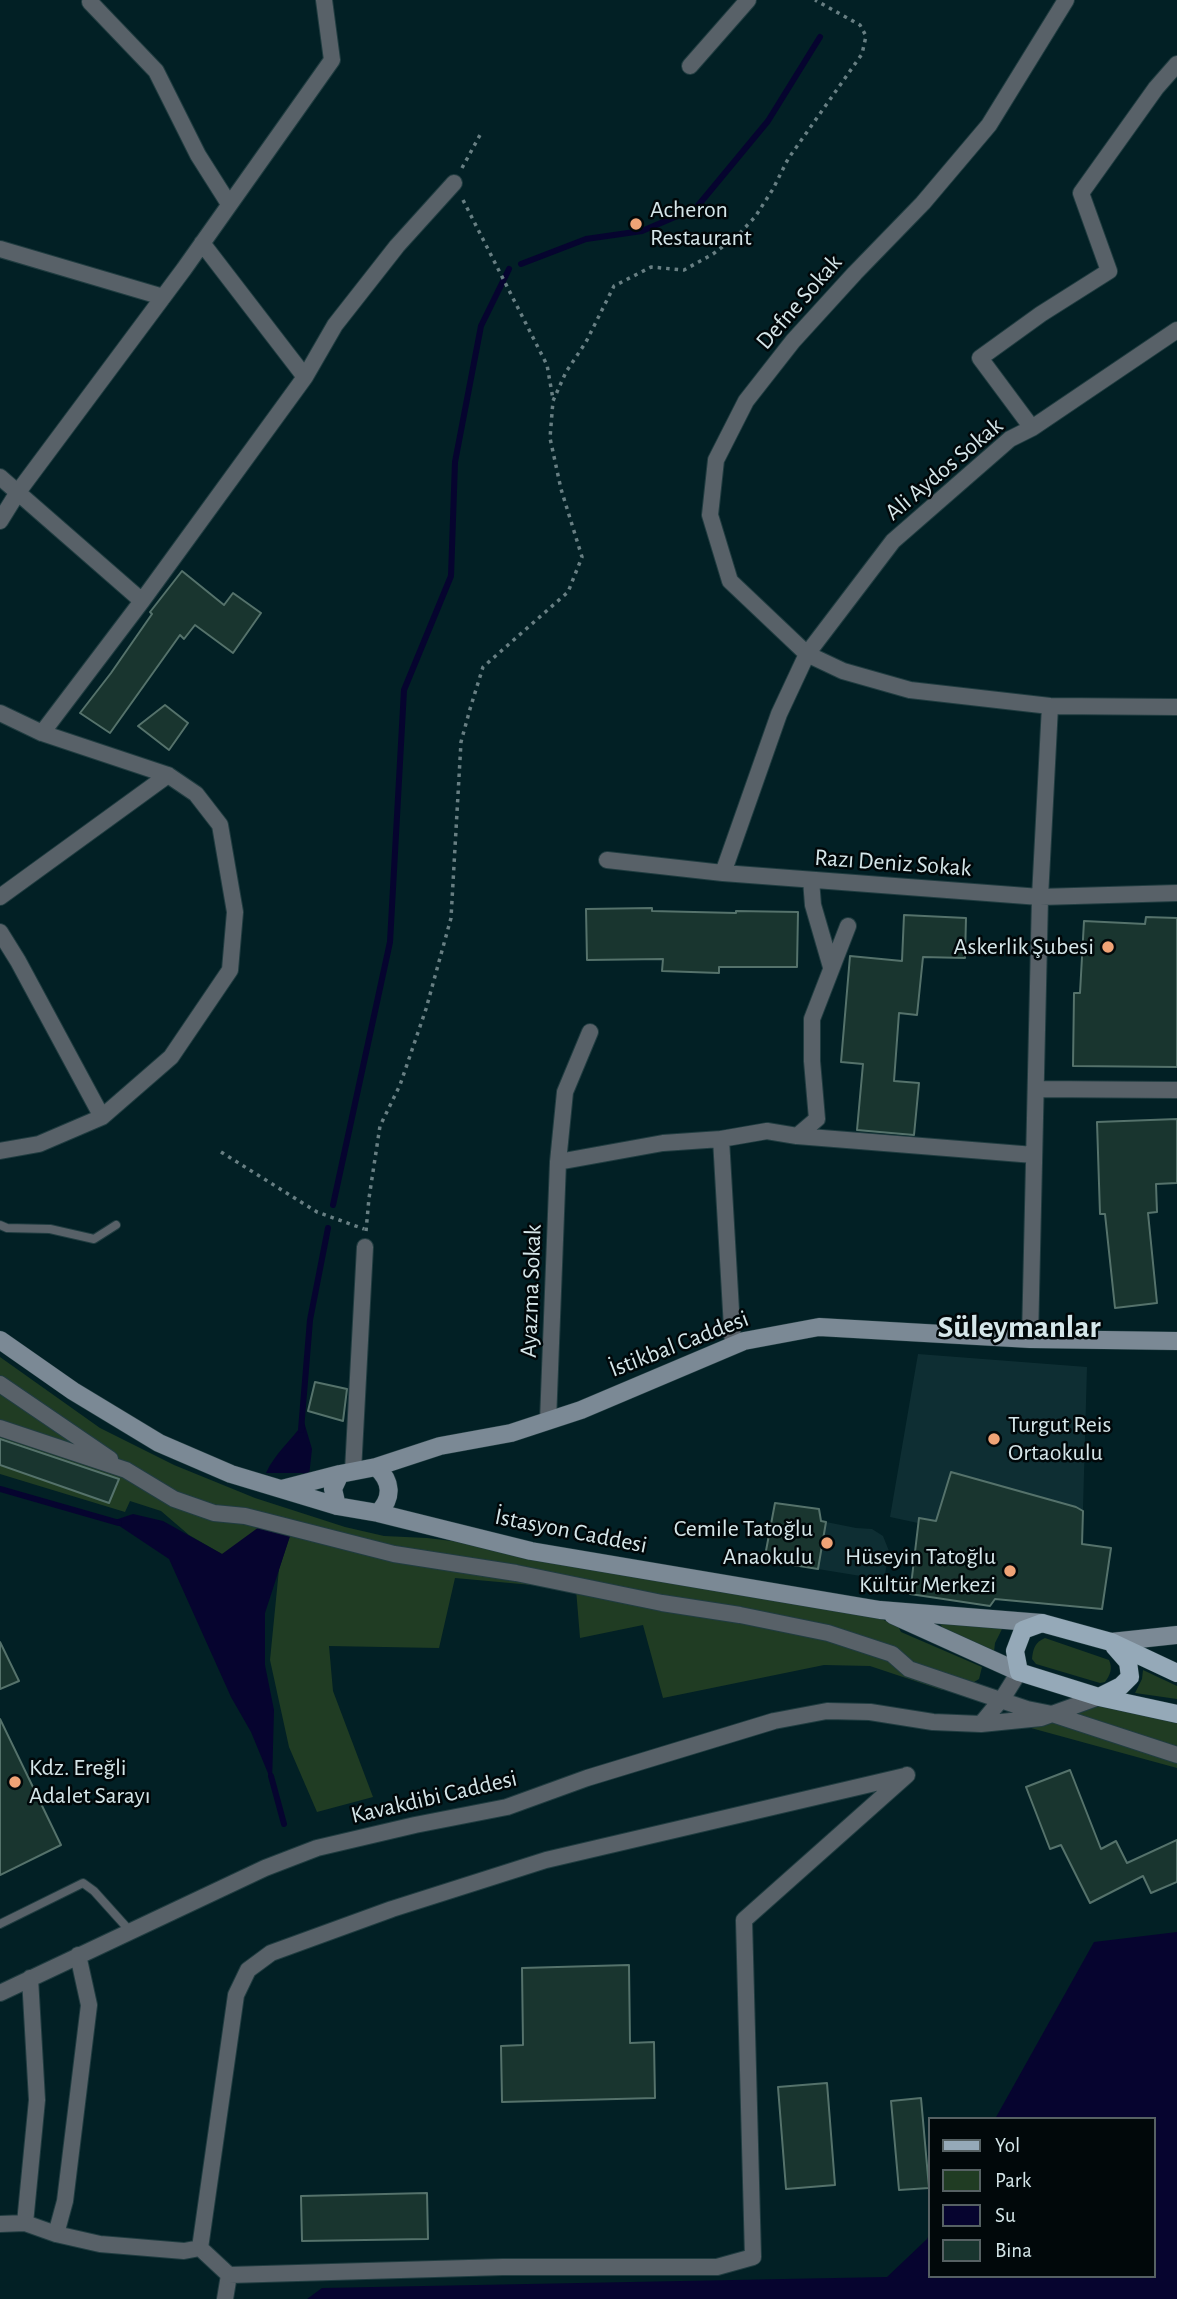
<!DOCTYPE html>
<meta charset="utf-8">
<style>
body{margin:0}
#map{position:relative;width:1177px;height:2299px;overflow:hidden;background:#022025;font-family:"Alegreya Sans",sans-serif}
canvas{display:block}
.legend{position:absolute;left:928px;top:2117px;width:228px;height:161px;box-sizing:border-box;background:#01080a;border:2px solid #566163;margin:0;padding:9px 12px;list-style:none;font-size:21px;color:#d5e6e9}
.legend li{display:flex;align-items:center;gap:14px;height:35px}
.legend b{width:35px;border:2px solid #566163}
</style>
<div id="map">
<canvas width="1177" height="2299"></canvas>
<ul class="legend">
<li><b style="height:9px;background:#95a9b8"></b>Yol</li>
<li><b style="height:19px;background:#203c23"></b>Park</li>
<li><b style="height:19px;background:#06042f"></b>Su</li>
<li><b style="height:19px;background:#19352f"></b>Bina</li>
</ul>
</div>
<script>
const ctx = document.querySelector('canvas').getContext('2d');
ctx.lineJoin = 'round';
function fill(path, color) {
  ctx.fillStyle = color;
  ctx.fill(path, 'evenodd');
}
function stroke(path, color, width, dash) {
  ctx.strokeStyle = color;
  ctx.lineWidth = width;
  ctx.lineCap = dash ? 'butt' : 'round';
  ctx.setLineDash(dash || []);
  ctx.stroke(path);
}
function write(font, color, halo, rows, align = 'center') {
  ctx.font = font + ' "Alegreya Sans",sans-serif';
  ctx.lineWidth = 5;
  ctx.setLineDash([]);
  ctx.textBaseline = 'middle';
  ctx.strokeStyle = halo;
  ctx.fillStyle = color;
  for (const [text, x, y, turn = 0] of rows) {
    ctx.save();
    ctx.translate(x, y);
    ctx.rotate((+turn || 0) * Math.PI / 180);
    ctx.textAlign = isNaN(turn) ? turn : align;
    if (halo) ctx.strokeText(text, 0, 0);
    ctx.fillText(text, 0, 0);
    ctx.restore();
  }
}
fill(new Path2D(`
 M 918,1354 L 1087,1367 L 1082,1544 L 919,1519 L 918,1523 L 890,1517 Z
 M 775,1503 L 819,1509 L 821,1521 L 856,1528 L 872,1529 L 883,1536 L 889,1551 L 885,1574 L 873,1578 L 781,1563 L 781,1559 L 765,1556 Z`), '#0e2e33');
fill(new Path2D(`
 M 0,1357 L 100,1428 L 174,1465 L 255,1498 L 345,1527 L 384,1536 L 427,1538 L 560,1554 L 862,1611 L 898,1626 L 901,1632 L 982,1667 L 979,1679 L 971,1684 L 942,1690 L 870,1666 L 824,1665 L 663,1698 L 643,1625 L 580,1638 L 576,1589 L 455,1578 L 439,1648 L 329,1646 L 333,1691 L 373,1797 L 317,1812 L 289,1747 L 270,1660 L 279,1569 L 290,1536 L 222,1554 L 189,1535 L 161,1511 L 130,1501 L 125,1512 L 0,1474 Z
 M 945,1622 L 1002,1629 L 995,1643 L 994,1652 L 943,1628 L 940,1624 Z
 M 1045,1638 L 1109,1660 C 1113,1669 1110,1675 1105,1682 L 1100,1683 L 1036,1664 L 1032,1659 C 1033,1649 1035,1642 1045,1638 Z
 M 1143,1670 L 1177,1686 L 1177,1699 L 1135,1693 L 1142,1679 Z
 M 1128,1699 L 1177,1710 L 1177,1768 L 1009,1722 Z`), '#203c23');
fill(new Path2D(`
 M 304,1422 L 312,1449 L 309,1476 L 302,1473 L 266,1473 C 275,1453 292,1440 304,1422 Z
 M 133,1514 L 163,1521 L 222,1554 L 259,1527 L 290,1536 L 265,1613 L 265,1665 L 274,1710 L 272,1783 L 251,1732 L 231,1697 L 169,1559 L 112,1521 Z
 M 1177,1932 L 1177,2299 L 307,2299 L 322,2288 L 887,2277 L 927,2239 L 930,2233 L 930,2276 L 1154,2276 L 1154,2119 L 995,2119 L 1094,1942 Z`), '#06042f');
stroke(new Path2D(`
 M 521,264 L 586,239 L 642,231 L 696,208 L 768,121 L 820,37
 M 333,1205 L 390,942 L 404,690 L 451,576 L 455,462 L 481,326 L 509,269
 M 301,1430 L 310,1320 L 328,1228
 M 0,1489 L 119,1523
 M 271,1776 L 284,1824`), '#06042f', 6);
const building = new Path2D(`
 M 182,571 L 224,605 L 233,593 L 261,613 L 233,653 L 195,625 L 184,639 L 180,635 L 110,733 L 80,713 L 111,673 L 152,614 L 150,612 Z
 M 165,705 L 188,723 L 169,750 L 138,726 Z
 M 652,908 L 652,911 L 736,913 L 736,911 L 798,912 L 797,967 L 719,967 L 719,973 L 662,971 L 663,959 L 587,960 L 586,909 Z
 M 904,915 L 966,918 L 965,958 L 923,957 L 917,1015 L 899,1013 L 894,1081 L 919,1083 L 914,1135 L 857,1130 L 863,1064 L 841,1062 L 850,956 L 902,961 Z
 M 1146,917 L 1177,918 L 1177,1067 L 1073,1066 L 1074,993 L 1080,993 L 1084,921 L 1145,924 Z
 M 1177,1119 L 1177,1183 L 1156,1184 L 1157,1212 L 1148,1213 L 1157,1303 L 1115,1308 L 1105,1214 L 1100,1214 L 1097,1122 Z
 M 315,1382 L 347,1389 L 343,1421 L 308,1411 Z
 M 0,1439 L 119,1479 L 109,1503 L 0,1465 Z
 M 951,1472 L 1076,1507 L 1083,1511 L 1082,1544 L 1111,1548 L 1102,1609 L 995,1599 L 990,1606 L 910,1594 L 919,1518 L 936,1521 Z
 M 775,1503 L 819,1509 L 821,1521 L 826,1522 L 818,1569 L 781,1563 L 781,1559 L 765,1556 Z
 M 0,1642 L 19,1681 L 0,1689 Z
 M 0,1719 L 61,1845 L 0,1875 Z
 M 1070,1770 L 1101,1849 L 1116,1841 L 1127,1863 L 1177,1840 L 1177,1882 L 1151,1893 L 1143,1876 L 1090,1903 L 1061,1845 L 1050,1849 L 1026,1787 Z
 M 629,1965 L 630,2043 L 654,2042 L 655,2098 L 502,2102 L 501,2046 L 523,2045 L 522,1968 Z
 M 827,2083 L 835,2185 L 786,2189 L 778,2087 Z
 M 921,2098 L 929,2188 L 899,2190 L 891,2101 Z
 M 427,2193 L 428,2239 L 302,2241 L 301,2196 Z`);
fill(building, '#19352f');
stroke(building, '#55726b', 2);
const lane = new Path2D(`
 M 0,1225 L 7,1228 L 50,1229 L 94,1239 L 116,1225
 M 0,1924 L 83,1883 L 94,1891 L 130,1931`);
const street = new Path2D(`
 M 1066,0 L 989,125 L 923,203 L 855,273 L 793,341 L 746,401 L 716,460 L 710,515 L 730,581 L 807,654 L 843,671 L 910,690 L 1050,706 L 1177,707
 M 90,2 L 156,71 L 198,155 L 229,204
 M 690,66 L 748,0
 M 0,249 L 163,297
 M 305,377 L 335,325 L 397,246 L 454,183
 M 1032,428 L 980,358 L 1041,314 L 1109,271 L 1081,193 L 1156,88 L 1177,64
 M 0,477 L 142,601
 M 0,521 L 18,492 L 184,269 L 332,60 L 324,0
 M 0,713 L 42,733 L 168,775 L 196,794 L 220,825 L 235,912 L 230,970 L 171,1057 L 102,1117 L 39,1144 L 0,1151
 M 42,733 L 142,601 L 305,377 L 202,243
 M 607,860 L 723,873 L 1040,897 L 1177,893
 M 723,873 L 779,714 L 807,654 L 893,541 L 1010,439 L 1032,428 L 1177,330
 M 811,880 L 813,905 L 831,967
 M 0,897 L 168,775
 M 0,932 L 18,961 L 102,1117
 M 1036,1089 L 1177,1090
 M 797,1136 L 1034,1155
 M 721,1139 L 767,1131 L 797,1136 L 817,1119 L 812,1061 L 812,1019 L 848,926
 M 558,1162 L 663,1143 L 721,1139 L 733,1345
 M 1030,1339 L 1040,897 L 1050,706
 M 0,1384 L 110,1459
 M 548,1421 L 558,1162 L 565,1092 L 590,1032
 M 0,1428 L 126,1470 L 174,1499 L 214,1513 L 245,1516 L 394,1554 L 516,1573 L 662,1603 L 740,1615 L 828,1633 L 892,1654 L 909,1669 L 1027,1709 L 1052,1714 L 1177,1755
 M 353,1471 L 365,1247
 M 981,1724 L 1004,1696 L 1019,1672
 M 0,1993 L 265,1868 L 317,1848 L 415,1825 L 507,1807 L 587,1778 L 774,1721 L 827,1711 L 870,1712 L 933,1722 L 981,1724 L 1041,1718 L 1099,1697
 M 25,2223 L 37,2100 L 30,1978
 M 0,2224 L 25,2223 L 56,2234 L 100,2244 L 184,2251 L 200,2248 L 229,2275 L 503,2267 L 717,2267 L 753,2257 L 744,1920 L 907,1775
 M 56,2234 L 65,2201 L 89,2005 L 78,1955
 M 200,2248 L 236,1995 L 248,1970 L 271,1953 L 392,1909 L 546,1860 L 905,1776
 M 225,2299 L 229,2275`);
const secondary = new Path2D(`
 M 0,1340 L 73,1391 L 159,1443 L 231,1474 L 337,1506 L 378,1513 L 531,1551 L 880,1610 L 1042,1623
 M 376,1467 L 440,1446 L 511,1433 L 581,1410 L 744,1341 L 819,1327 L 1030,1339 L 1177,1341
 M 282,1489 L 340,1474
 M 337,1506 L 333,1489 L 340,1474 L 376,1467 C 392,1481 393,1498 378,1513
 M 893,1615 L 1019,1672
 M 1111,1642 L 1177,1635`);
const primary = new Path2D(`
 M 1177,1673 L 1111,1642 L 1042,1623 L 1023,1630 L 1015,1651 L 1019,1672 L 1099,1697 L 1177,1714
 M 1099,1697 L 1121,1686 L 1130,1677 L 1128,1662 L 1114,1646`);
stroke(lane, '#203c40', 10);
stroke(street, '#203c40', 18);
stroke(secondary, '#203c40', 19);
stroke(primary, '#203c40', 19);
stroke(new Path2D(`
 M 462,168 L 480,135
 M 463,200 L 547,365 L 553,399
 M 221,1152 L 317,1212 L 364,1229
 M 366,1231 L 369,1198 L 380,1126 L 400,1085 L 426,1009 L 451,918 L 461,742 L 470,709 L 483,667 L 568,592 L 582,557 L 561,489 L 550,438 L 553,401 L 566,372 L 586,342 L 614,286 L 651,267 L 684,270 L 713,254 L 737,236 L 755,217 L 773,189 L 788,159 L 862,54 L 866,36 L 860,25 L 815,0`), '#687f83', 3.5, [3.5, 5]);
stroke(lane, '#586168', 8);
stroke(street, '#586168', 16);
stroke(secondary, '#7b8995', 18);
stroke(primary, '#95a9b8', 18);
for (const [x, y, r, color] of [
 [636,224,7,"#efa376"],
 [1108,947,7,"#efa376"],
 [994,1439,7,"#efa376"],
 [827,1543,7,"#efa376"],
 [1010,1571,7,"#efa376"],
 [15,1782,7,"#efa376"]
]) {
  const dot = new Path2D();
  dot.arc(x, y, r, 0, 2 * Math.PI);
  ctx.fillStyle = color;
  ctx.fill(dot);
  stroke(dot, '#01080a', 2.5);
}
write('24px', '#d5e6e9', '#01080a', [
 ["Acheron",650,210],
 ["Restaurant",650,238],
 ["Askerlik Şubesi",1094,947,"right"],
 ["Turgut Reis",1008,1425],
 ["Ortaokulu",1008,1453],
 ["Cemile Tatoğlu",813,1529,"right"],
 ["Anaokulu",813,1557,"right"],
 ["Hüseyin Tatoğlu",996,1557,"right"],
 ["Kültür Merkezi",996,1585,"right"],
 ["Kdz. Ereğli",29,1768],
 ["Adalet Sarayı",29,1796]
], 'left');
write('24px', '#d5e6e9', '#01080a', [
 ["Defne Sokak",799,302,-49],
 ["Ali Aydos Sokak",944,469,-40],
 ["Razı Deniz Sokak",893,863,4],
 ["Ayazma Sokak",531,1291,-88],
 ["İstikbal Caddesi",679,1344,-21],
 ["İstasyon Caddesi",571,1531,11],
 ["Kavakdibi Caddesi",434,1797,-13]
]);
write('bold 32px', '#d5e6e9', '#01080a', [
 ["Süleymanlar",1019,1327]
]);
</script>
